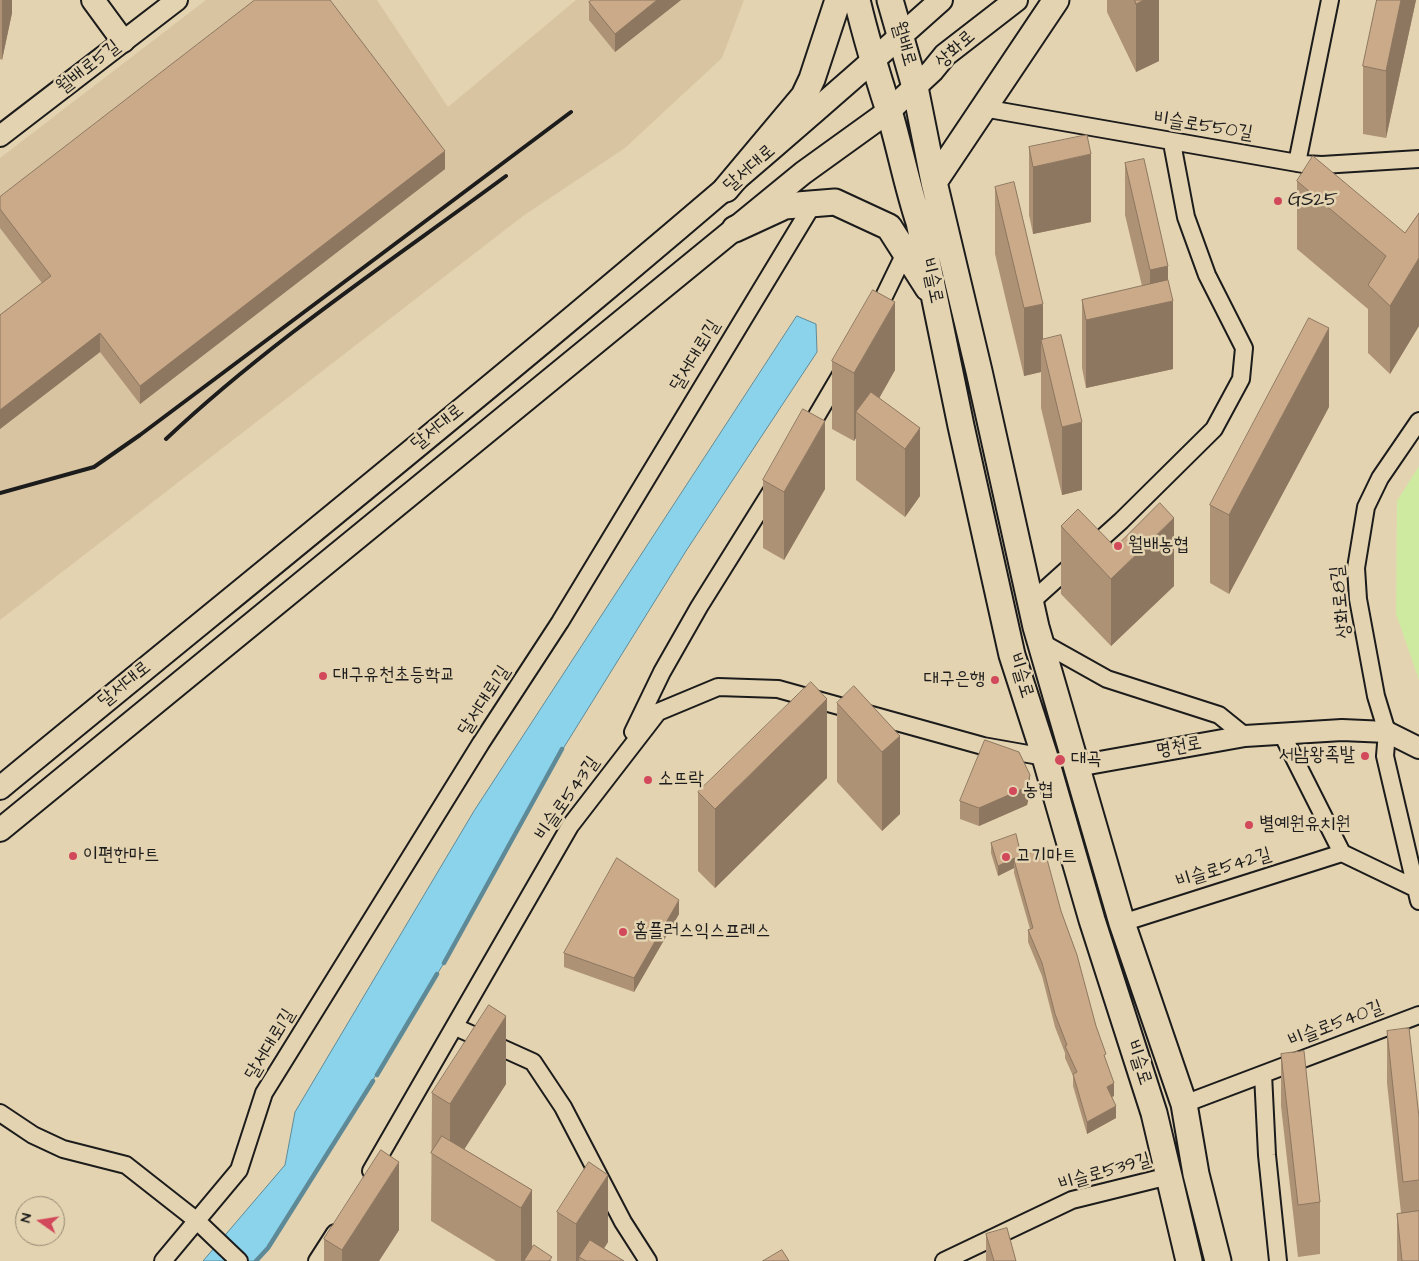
<!DOCTYPE html>
<meta charset="utf-8">
<style>
body{margin:0}
#map{position:relative;width:1419px;height:1261px;overflow:hidden;background:#e4d3b0;font-family:"Architects Daughter",sans-serif}
canvas{display:block}
.north{position:absolute;left:15px;top:1196px;width:50px;height:50px;box-sizing:border-box;background:#e4d3b0;border:1px solid #948a75;border-radius:50%;rotate:283deg;font-size:14px;font-weight:700;line-height:20px;text-align:center;color:#1c1c1c}
.north::after{content:'';display:block;margin:auto;width:18px;height:22px;background:#d1495b;clip-path:polygon(50% 0,100% 100%,50% 72%,0 100%)}
</style>
<div id="map">
<canvas width="1419" height="1261"></canvas>
<div class="north">N</div>
</div>
<script>
const ctx = document.querySelector('canvas').getContext('2d');
ctx.lineJoin = 'round';
function fill(path, color) {
  ctx.fillStyle = color;
  ctx.fill(path, 'evenodd');
}
function stroke(path, color, width, dash) {
  ctx.strokeStyle = color;
  ctx.lineWidth = width;
  ctx.lineCap = dash ? 'butt' : 'round';
  ctx.setLineDash(dash || []);
  ctx.stroke(path);
}
function write(font, color, halo, rows, align = 'center') {
  ctx.font = font + ' "Architects Daughter","Poor Story",sans-serif';
  ctx.lineWidth = 5;
  ctx.setLineDash([]);
  ctx.textBaseline = 'middle';
  ctx.strokeStyle = halo;
  ctx.fillStyle = color;
  for (const [text, x, y, turn = 0] of rows) {
    ctx.save();
    ctx.translate(x, y);
    ctx.rotate((+turn || 0) * Math.PI / 180);
    ctx.textAlign = isNaN(turn) ? turn : align;
    if (halo) ctx.strokeText(text, 0, 0);
    ctx.fillText(text, 0, 0);
    ctx.restore();
  }
}
fill(new Path2D(`
 M 206,0 L 377,0 L 448,107 L 576,0 L 744,0 L 722,58 L 625,148 L 523,216 L 0,620 L 0,158 Z`), '#d8c4a1');
fill(new Path2D(`
 M 1419,466 L 1419,680 L 1396,614 L 1397,501 Z`), '#ceeaa1');
const water = new Path2D(`
 M 797,316 L 816,324 L 817,352 L 686,551 L 561,752 L 453,948 L 365,1093 L 268,1248 L 256,1261 L 203,1261 L 285,1165 L 295,1112 L 474,811 Z`);
fill(water, '#8ad3eb');
stroke(water, '#5e8a98', 1);
stroke(new Path2D(`
 M 444,963 L 562,749
 M 377,1075 L 437,974
 M 256,1261 L 268,1248 L 373,1081`), '#5e8a98', 4.5);
const minor = new Path2D(`
 M 983,108 L 1303,164 L 1322,165 L 1419,159
 M 1297,163 L 1330,0
 M 875,315 L 908,247
 M 1419,421 L 1380,478 L 1366,507 L 1356,568 L 1358,599 L 1376,696 L 1387,732 L 1385,756 L 1419,901
 M 806,434 L 843,371
 M 1031,602 L 1121,521 L 1214,429 L 1241,379 L 1244,348 L 1207,275 L 1186,217 L 1172,143
 M 1041,642 L 1107,679 L 1219,715 L 1245,736
 M 633,732 L 662,672 L 699,607 L 774,487
 M 1282,734 L 1342,853
 M 1122,923 L 1342,853 L 1419,890
 M 462,1030 L 533,1062 L 563,1107 L 623,1222 L 648,1261
 M 1263,1074 L 1267,1155 L 1278,1261
 M 1184,1104 L 1419,1015
 M 0,1113 L 33,1135 L 63,1149 L 126,1165 L 196,1220 L 239,1261
 M 371,1171 L 570,826 L 658,712 L 718,687 L 778,689 L 983,746 L 1045,757
 M 163,1261 L 239,1170 L 264,1093 L 481,743 L 560,622 L 813,204
 M 317,1261 L 335,1233
 M 944,1261 L 1072,1200 L 1169,1176`);
const tertiary = new Path2D(`
 M 0,136 L 177,0
 M 1077,766 L 1245,736 L 1342,730 L 1387,732 L 1419,748`);
const secondary = new Path2D(`
 M 93,0 L 123,41
 M 0,788 C 316,528 636,273 941,0
 M 0,830 L 803,173 L 889,111 L 932,71 L 945,55 L 1016,0`);
const primary = new Path2D(`
 M 857,0 C 866,38 877,74 889,111 C 900,148 907,186 919,222 L 961,426 L 1012,655 L 1045,757 L 1092,920 L 1154,1113 L 1189,1261
 M 890,0 L 915,87 L 934,182 L 979,371 L 1036,627 L 1122,923 L 1184,1104 L 1196,1174 L 1218,1261
 M 934,182 L 1056,0
 M 726,189 L 804,96 L 812,79 L 838,0
 M 735,229 L 785,206 L 835,202 L 889,227 L 928,288`);
stroke(minor, '#1c1c1c', 20);
stroke(tertiary, '#1c1c1c', 24);
stroke(secondary, '#1c1c1c', 26);
stroke(primary, '#1c1c1c', 29);
stroke(minor, '#e4d3b0', 16);
stroke(tertiary, '#e4d3b0', 20);
stroke(secondary, '#e4d3b0', 22);
stroke(primary, '#e4d3b0', 25);
stroke(new Path2D(`
 M 166,439 C 270,341 391,261 506,176
 M 0,493 L 94,467 L 140,435 L 571,112`), '#1c1c1c', 4);
fill(new Path2D(`
 M 0,0 L 12,0 L 12,13 L 2,60 L 0,59 Z
 M 681,0 L 615,52 L 589,20 L 589,2 Z
 M 1107,0 L 1159,0 L 1159,61 L 1136,72 L 1107,12 Z
 M 1377,0 L 1416,0 L 1386,138 L 1363,134 L 1363,66 Z
 M 1029,147 L 1091,222 L 1033,234 L 1029,215 Z
 M 1125,163 L 1168,281 L 1173,369 L 1086,388 L 1082,368 L 1082,300 L 1142,286 L 1125,215 Z
 M 445,169 L 140,404 L 100,352 L 0,429 L 0,315 L 42,283 L 0,228 L 0,197 Z
 M 1297,181 L 1405,233 L 1419,213 L 1419,326 L 1390,374 L 1368,353 L 1368,309 L 1297,249 Z
 M 995,187 L 1043,340 L 1082,490 L 1062,495 L 1041,408 L 1041,372 L 1024,376 L 995,254 Z
 M 832,361 L 895,370 L 879,398 L 920,428 L 920,496 L 905,517 L 856,480 L 856,438 L 854,441 L 832,429 Z
 M 1329,407 L 1229,594 L 1210,583 L 1210,505 Z
 M 763,480 L 825,489 L 784,560 L 763,548 Z
 M 1061,526 L 1115,547 L 1174,586 L 1111,646 L 1061,594 Z
 M 837,703 L 900,736 L 900,814 L 882,831 L 837,782 Z
 M 827,778 L 715,888 L 698,871 L 698,792 Z
 M 1030,793 L 1027,805 L 979,826 L 960,819 L 960,801 Z
 M 991,843 L 1021,857 L 1061,911 L 1106,1061 L 1114,1096 L 1112,1097 L 1116,1118 L 1087,1134 L 1073,1086 L 1073,1076 L 1065,1058 L 1065,1053 L 1055,1027 L 1042,976 L 1028,942 L 1028,930 L 1030,929 L 1014,873 L 1014,868 L 998,876 L 991,853 Z
 M 679,914 L 634,992 L 564,967 L 564,953 Z
 M 1387,1031 L 1419,1117 L 1419,1261 L 1397,1261 L 1397,1214 L 1401,1213 L 1387,1083 Z
 M 1281,1054 L 1320,1202 L 1320,1254 L 1298,1257 L 1281,1106 Z
 M 506,1084 L 464,1149 L 532,1190 L 532,1250 L 552,1261 L 496,1261 L 431,1221 L 432,1093 Z
 M 557,1212 L 608,1242 L 604,1248 L 624,1261 L 557,1261 Z
 M 399,1230 L 379,1261 L 324,1261 L 324,1239 Z
 M 986,1234 L 1016,1261 L 986,1261 Z`), '#ae9276');
fill(new Path2D(`
 M 2,0 L 12,0 L 12,13 L 2,60 Z
 M 657,0 L 681,0 L 615,52 L 615,34 Z
 M 1144,0 L 1159,0 L 1159,61 L 1136,72 L 1136,4 Z
 M 1401,0 L 1416,0 L 1386,138 L 1386,71 Z
 M 445,151 L 445,169 L 140,404 L 140,386 Z
 M 1091,154 L 1091,222 L 1033,234 L 1033,167 Z
 M 1419,258 L 1419,326 L 1390,374 L 1390,306 Z
 M 1168,266 L 1168,302 L 1173,301 L 1173,369 L 1086,388 L 1086,320 L 1150,306 L 1150,270 Z
 M 895,302 L 895,370 L 867,420 L 856,412 L 856,438 L 854,441 L 854,373 Z
 M 1043,304 L 1043,347 L 1041,340 L 1041,372 L 1024,376 L 1024,308 Z
 M 1329,328 L 1329,407 L 1229,594 L 1229,515 Z
 M 100,333 L 100,352 L 0,429 L 0,410 Z
 M 825,421 L 825,489 L 784,560 L 784,492 Z
 M 1082,422 L 1082,490 L 1062,495 L 1062,427 Z
 M 920,428 L 920,496 L 905,517 L 905,449 Z
 M 1174,518 L 1174,586 L 1111,646 L 1111,579 Z
 M 827,699 L 827,778 L 715,888 L 715,809 Z
 M 900,736 L 900,814 L 882,831 L 882,752 Z
 M 1030,775 L 1030,793 L 1027,805 L 979,826 L 979,808 Z
 M 1021,855 L 1021,864 L 1014,860 L 1014,868 L 998,876 L 998,866 Z
 M 679,900 L 679,914 L 634,992 L 634,978 Z
 M 506,1016 L 506,1084 L 453,1167 L 450,1165 L 450,1104 Z
 M 1114,1083 L 1114,1096 L 1107,1099 L 1107,1087 Z
 M 1116,1106 L 1116,1118 L 1087,1134 L 1087,1122 Z
 M 399,1162 L 399,1230 L 379,1261 L 342,1261 L 342,1250 Z
 M 608,1175 L 608,1242 L 596,1261 L 579,1257 L 579,1261 L 576,1261 L 576,1224 Z
 M 532,1190 L 532,1258 L 530,1261 L 521,1261 L 521,1208 Z`), '#8d7760');
const building = new Path2D(`
 M 255,0 L 330,0 L 445,151 L 140,386 L 100,333 L 0,410 L 0,315 L 51,276 L 0,209 L 0,197 Z
 M 592,0 L 657,0 L 615,34 L 589,2 Z
 M 1135,0 L 1144,0 L 1136,4 Z
 M 1377,0 L 1401,0 L 1386,71 L 1363,66 Z
 M 1087,135 L 1091,154 L 1033,167 L 1029,147 Z
 M 1313,156 L 1405,233 L 1419,213 L 1419,258 L 1390,306 L 1368,285 L 1386,256 L 1297,181 Z
 M 1144,159 L 1168,266 L 1150,270 L 1125,163 Z
 M 1014,182 L 1043,304 L 1024,308 L 995,187 Z
 M 1168,280 L 1173,301 L 1086,320 L 1082,300 Z
 M 873,290 L 895,302 L 854,373 L 832,361 Z
 M 1309,318 L 1329,328 L 1229,515 L 1210,505 Z
 M 1061,335 L 1082,422 L 1062,427 L 1041,340 Z
 M 871,392 L 920,428 L 905,449 L 856,412 Z
 M 803,409 L 825,421 L 784,492 L 763,480 Z
 M 1160,503 L 1174,518 L 1111,579 L 1061,526 L 1078,509 L 1115,547 Z
 M 811,682 L 827,699 L 715,809 L 698,792 Z
 M 854,686 L 900,736 L 882,752 L 837,703 Z
 M 985,740 L 1019,752 L 1030,775 L 1027,787 L 979,808 L 960,801 Z
 M 1016,834 L 1021,855 L 998,866 L 991,843 Z
 M 1044,848 L 1061,911 L 1077,955 L 1096,1026 L 1106,1054 L 1104,1055 L 1114,1083 L 1107,1087 L 1116,1106 L 1087,1122 L 1073,1074 L 1077,1072 L 1065,1046 L 1067,1045 L 1055,1014 L 1042,963 L 1028,930 L 1033,928 L 1014,860 Z
 M 617,858 L 679,900 L 634,978 L 564,953 Z
 M 489,1005 L 506,1016 L 450,1104 L 432,1093 Z
 M 1409,1028 L 1419,1117 L 1419,1180 L 1403,1182 L 1387,1031 Z
 M 1304,1051 L 1320,1202 L 1298,1205 L 1281,1054 Z
 M 442,1136 L 532,1190 L 521,1208 L 431,1153 Z
 M 381,1150 L 399,1162 L 342,1250 L 324,1239 Z
 M 589,1162 L 608,1175 L 576,1224 L 557,1212 Z
 M 1419,1211 L 1419,1261 L 1402,1261 L 1397,1214 Z
 M 1007,1228 L 1016,1261 L 994,1261 L 986,1234 Z
 M 590,1240 L 624,1261 L 586,1261 L 579,1257 Z
 M 534,1245 L 552,1257 L 549,1261 L 524,1261 Z
 M 782,1250 L 789,1261 L 763,1261 Z`);
fill(building, '#caaa89');
stroke(building, '#8d7760', 1);
for (const [x, y, r, color] of [
 [1278,201,5,"#d1495b"],
 [1118,546,5,"#d1495b"],
 [323,676,5,"#d1495b"],
 [995,680,5,"#d1495b"],
 [1365,756,5,"#d1495b"],
 [1060,760,6,"#d1495b"],
 [648,780,5,"#d1495b"],
 [1013,791,5,"#d1495b"],
 [1249,825,5,"#d1495b"],
 [73,856,5,"#d1495b"],
 [1006,857,5,"#d1495b"],
 [623,932,5,"#d1495b"]
]) {
  const dot = new Path2D();
  dot.arc(x, y, r, 0, 2 * Math.PI);
  ctx.fillStyle = color;
  ctx.fill(dot);
  stroke(dot, '#e4d3b0', 2);
}
write('19px', '#1c1c1c', '#e4d3b0', [
 ["월배로",903,44,74],
 ["상화로",956,50,-42],
 ["월배로5길",89,68,-38],
 ["비슬로550길",1203,127,9],
 ["달서대로",750,169,-41],
 ["비슬로",931,281,78],
 ["달서대로1길",696,356,-59],
 ["달서대로",438,428,-39],
 ["상화로8길",1342,602,-96],
 ["비슬로",1020,676,73],
 ["달서대로",125,685,-39],
 ["달서대로1길",485,701,-57],
 ["명천로",1179,748,-10],
 ["비슬로543길",568,799,-55],
 ["비슬로542길",1224,869,-17],
 ["비슬로540길",1336,1025,-21],
 ["달서대로1길",271,1045,-59],
 ["비슬로",1138,1063,72],
 ["비슬로539길",1105,1173,-16]
]);
write('19px', '#1c1c1c', '#e4d3b0', [
 ["GS25",1288,201],
 ["월배농협",1128,546],
 ["대구유천초등학교",333,676],
 ["대구은행",985,680,"right"],
 ["서남왕족발",1355,756,"right"],
 ["대곡",1071,760],
 ["소뜨락",658,780],
 ["농협",1023,791],
 ["별예원유치원",1259,825],
 ["이편한마트",83,856],
 ["고기마트",1016,857],
 ["홈플러스익스프레스",633,932]
], 'left');
</script>
